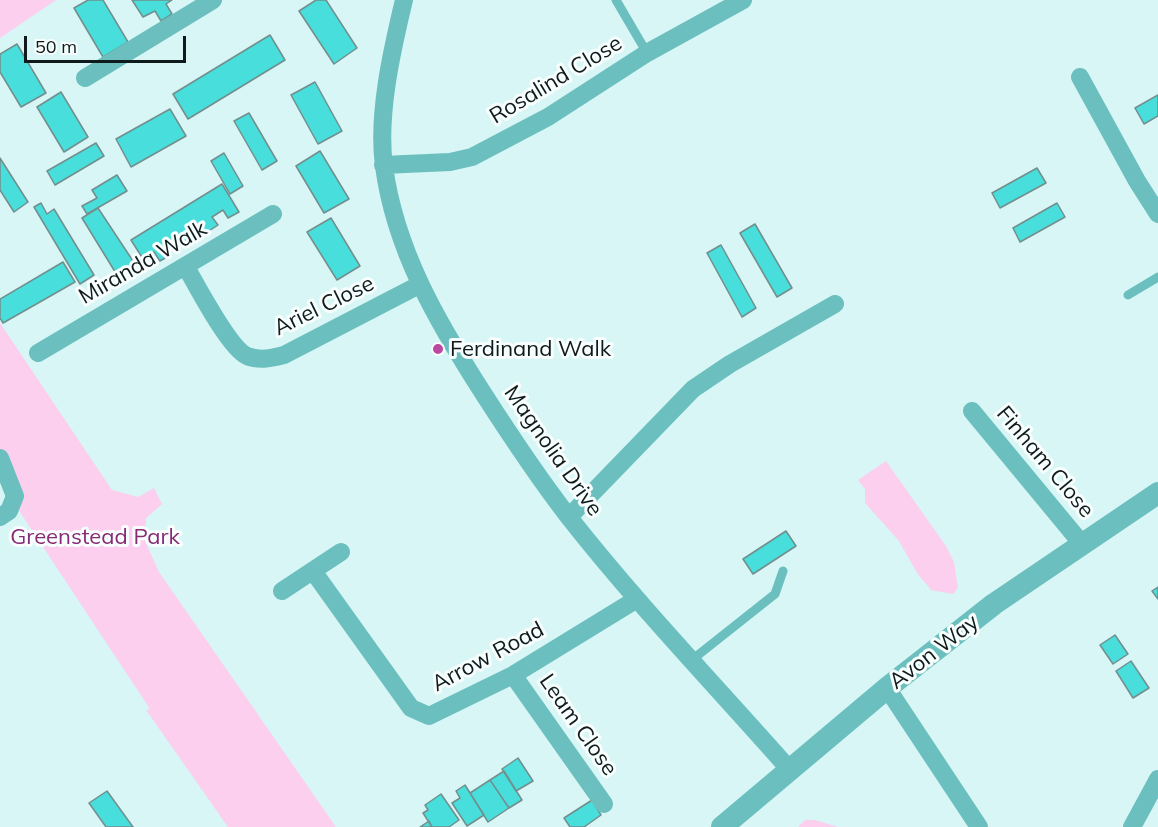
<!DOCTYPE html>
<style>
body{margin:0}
#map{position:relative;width:1158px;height:827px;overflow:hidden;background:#d7f6f5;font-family:Mulish,sans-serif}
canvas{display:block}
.scale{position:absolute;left:24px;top:36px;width:162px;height:27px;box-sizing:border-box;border:3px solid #0f1a1a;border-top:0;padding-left:8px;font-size:18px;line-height:21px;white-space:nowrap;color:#0f1a1a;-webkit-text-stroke:4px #f7fefd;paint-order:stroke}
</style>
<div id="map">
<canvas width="1158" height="827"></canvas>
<div class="scale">50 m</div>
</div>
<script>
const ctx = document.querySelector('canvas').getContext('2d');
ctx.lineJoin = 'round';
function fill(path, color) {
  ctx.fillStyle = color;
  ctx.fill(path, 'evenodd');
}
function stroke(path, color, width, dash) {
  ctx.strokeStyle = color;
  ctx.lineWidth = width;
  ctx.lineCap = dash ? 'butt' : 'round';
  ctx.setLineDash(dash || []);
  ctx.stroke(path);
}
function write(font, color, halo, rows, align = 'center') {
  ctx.font = font + ' Mulish,sans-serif';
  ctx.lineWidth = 6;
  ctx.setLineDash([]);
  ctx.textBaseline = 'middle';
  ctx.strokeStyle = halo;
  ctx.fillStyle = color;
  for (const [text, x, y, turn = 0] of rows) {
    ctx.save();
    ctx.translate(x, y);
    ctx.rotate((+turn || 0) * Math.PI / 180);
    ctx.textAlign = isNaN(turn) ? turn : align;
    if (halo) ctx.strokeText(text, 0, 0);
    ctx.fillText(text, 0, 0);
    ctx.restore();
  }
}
fill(new Path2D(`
 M 0,0 L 56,0 L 0,38 Z
 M 0,323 L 112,490 L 138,497 L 154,488 L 162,504 L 146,518 L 145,541 L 159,572 L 336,827 L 228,827 L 146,710 L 150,709 L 16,506 L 0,476 Z
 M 886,461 L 946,546 L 954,562 L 958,588 L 953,594 L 931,590 L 917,573 L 899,541 L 865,503 L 865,489 L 858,480 Z
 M 805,820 L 815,820 L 838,827 L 798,827 Z`), '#fccfee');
const building = new Path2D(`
 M 88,0 L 103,0 L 128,42 L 103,57 L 74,8 Z
 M 132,0 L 172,0 L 166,4 L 172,14 L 161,21 L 155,11 L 143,17 Z
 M 316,0 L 326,0 L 357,48 L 334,64 L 299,11 Z
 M 270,35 L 285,60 L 188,119 L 173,94 Z
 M 17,44 L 46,93 L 21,107 L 0,72 L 0,54 Z
 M 315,82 L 342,131 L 318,144 L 291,95 Z
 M 61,92 L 88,137 L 64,152 L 37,107 Z
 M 1158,95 L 1158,116 L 1144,124 L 1135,108 Z
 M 170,109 L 186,136 L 131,167 L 116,139 Z
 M 249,113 L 277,161 L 262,170 L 234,121 Z
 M 96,143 L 104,156 L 55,185 L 47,171 Z
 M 320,151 L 349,199 L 324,213 L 296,166 Z
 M 224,153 L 243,186 L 230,194 L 211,161 Z
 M 0,158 L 28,202 L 14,212 L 0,190 Z
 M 1037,168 L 1046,183 L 1000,208 L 992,193 Z
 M 117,175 L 127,191 L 87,214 L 82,206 L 97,198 L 92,190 Z
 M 222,184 L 239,212 L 228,218 L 223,210 L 212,217 L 218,225 L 206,233 L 200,224 L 188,232 L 194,241 L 183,247 L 178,238 L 165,246 L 170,255 L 160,261 L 154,252 L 143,259 L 131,240 Z
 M 41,203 L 47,214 L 54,209 L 94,275 L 80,284 L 34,207 Z
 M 1057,203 L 1065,217 L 1020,242 L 1013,228 Z
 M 98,208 L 135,264 L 117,275 L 82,218 Z
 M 331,218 L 360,266 L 337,280 L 307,232 Z
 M 755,224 L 792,288 L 777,297 L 740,233 Z
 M 721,245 L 756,308 L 742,317 L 707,253 Z
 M 63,262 L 75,282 L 3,323 L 0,318 L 0,299 Z
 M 786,531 L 796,546 L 753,574 L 743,559 Z
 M 1158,587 L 1158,599 L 1152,591 Z
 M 1115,635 L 1128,654 L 1113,664 L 1100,645 Z
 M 1131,661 L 1149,688 L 1133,698 L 1116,671 Z
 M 518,758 L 533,781 L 516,791 L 502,769 Z
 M 504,771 L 522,800 L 509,808 L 490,780 Z
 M 490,780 L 509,808 L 488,822 L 470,793 Z
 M 465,785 L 484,815 L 467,826 L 452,803 L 460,798 L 456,791 Z
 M 107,791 L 133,827 L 106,827 L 89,803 Z
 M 441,794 L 459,820 L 449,827 L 432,827 L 423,813 L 428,810 L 425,805 Z
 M 592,800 L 601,815 L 584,827 L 570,827 L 564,818 Z
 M 429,821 L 432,827 L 420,827 Z`);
fill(building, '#48dedc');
stroke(building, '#728e8d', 1.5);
stroke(new Path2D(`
 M 616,0 L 647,53
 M 1128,295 L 1158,277
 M 693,659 L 775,594 L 783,571`), '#6bbfbe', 9);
stroke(new Path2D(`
 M 404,0 C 392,50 377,115 384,166 C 395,250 438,323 483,393 C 510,435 537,476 568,516 C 637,604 715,685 789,769
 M 1080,77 L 1137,181 L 1158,214
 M 85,78 L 213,0
 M 383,165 L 450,162 L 472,157 L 548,117 L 647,53 L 743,0
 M 186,267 C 197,286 229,348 247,356 C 260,361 272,358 284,355 L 419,285
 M 38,353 L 273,214
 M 972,411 L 1082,544
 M 0,458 L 15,496 L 9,511 L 0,517
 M 569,517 L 693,389 L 730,364 L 835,304
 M 313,571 L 411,708 L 429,716 L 513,675 L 637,599
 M 282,591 L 341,552
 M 513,675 L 604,804
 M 887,688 L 979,827
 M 1132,827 L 1158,779`), '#6bbfbe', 18);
stroke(new Path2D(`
 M 722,827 L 887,688 L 994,604 L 1158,493`), '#6bbfbe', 22);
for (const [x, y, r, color] of [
 [438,349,6,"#bc48a1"]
]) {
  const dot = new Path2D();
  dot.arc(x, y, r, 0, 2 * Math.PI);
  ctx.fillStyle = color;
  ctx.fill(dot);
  stroke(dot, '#f7fefd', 2);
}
write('22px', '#0f1a1a', '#f7fefd', [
 ["Rosalind Close",556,80,-31],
 ["Miranda Walk",143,263,-30],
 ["Ariel Close",324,306,-26],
 ["Magnolia Drive",553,451,55],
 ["Finham Close",1045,462,50],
 ["Avon Way",934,652,-38],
 ["Arrow Road",488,657,-28],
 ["Leam Close",578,725,55]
]);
write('22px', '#0f1a1a', '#f7fefd', [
 ["Ferdinand Walk",450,349]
], 'left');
write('22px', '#882a74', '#f7fefd', [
 ["Greenstead Park",95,537]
]);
</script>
